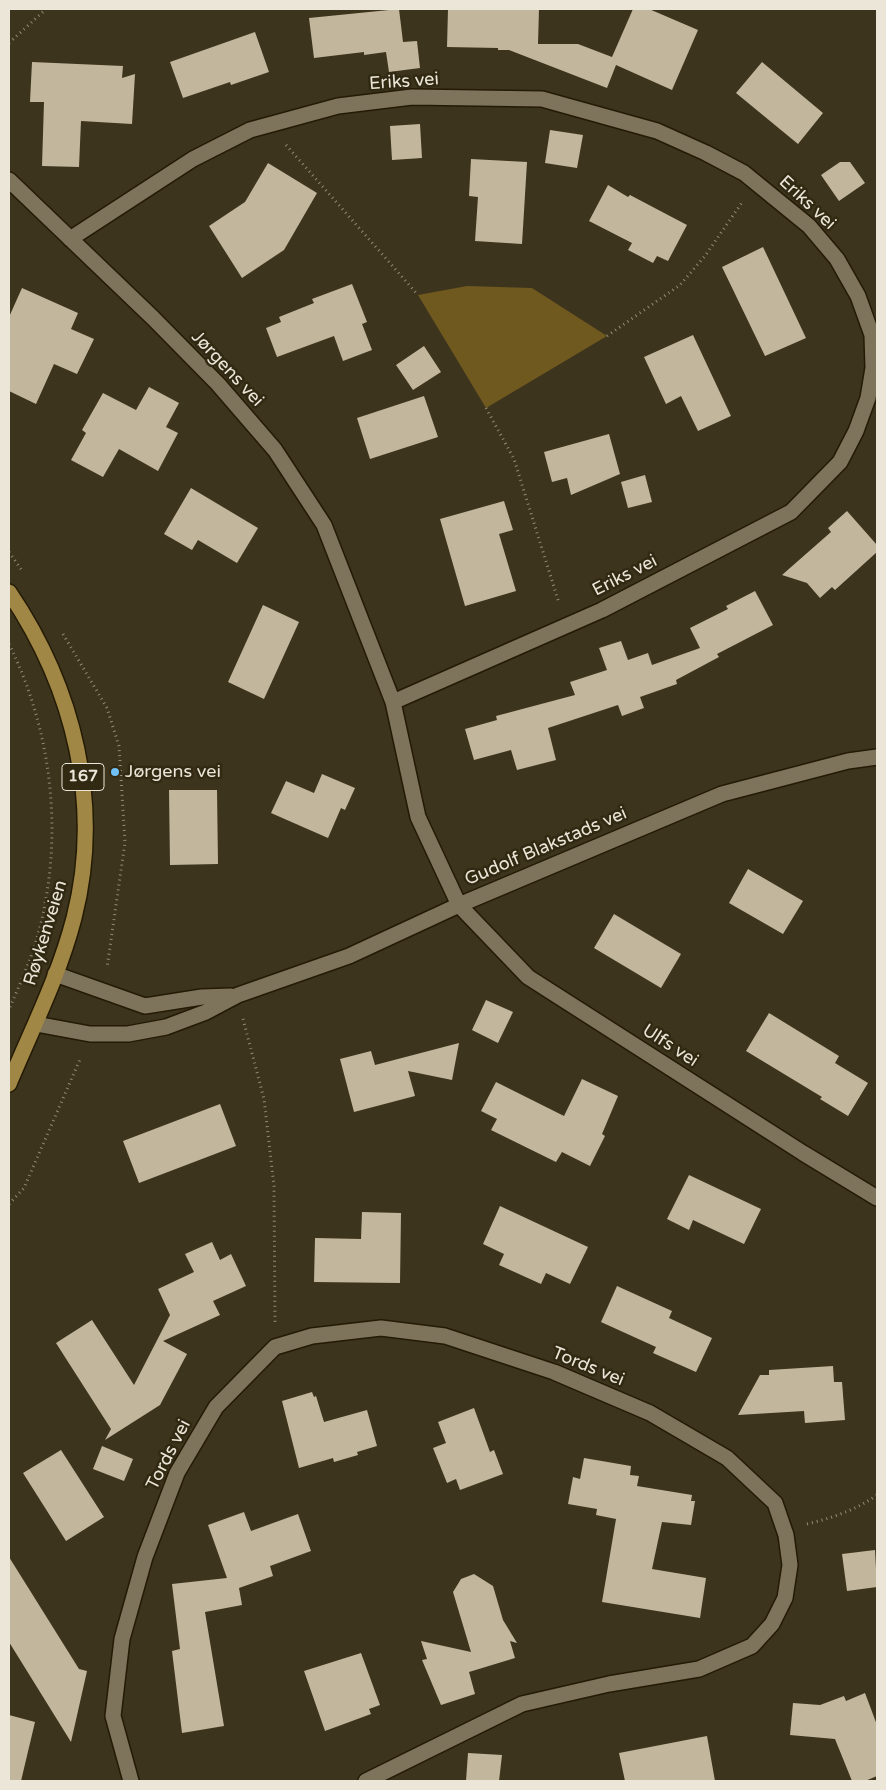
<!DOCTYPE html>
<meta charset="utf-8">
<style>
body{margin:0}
#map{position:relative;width:886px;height:1790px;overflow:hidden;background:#3d341d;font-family:"Varela Round",sans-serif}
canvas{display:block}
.frame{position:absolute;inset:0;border:10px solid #ebe6d8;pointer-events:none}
</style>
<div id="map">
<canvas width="886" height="1790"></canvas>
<div class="frame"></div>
</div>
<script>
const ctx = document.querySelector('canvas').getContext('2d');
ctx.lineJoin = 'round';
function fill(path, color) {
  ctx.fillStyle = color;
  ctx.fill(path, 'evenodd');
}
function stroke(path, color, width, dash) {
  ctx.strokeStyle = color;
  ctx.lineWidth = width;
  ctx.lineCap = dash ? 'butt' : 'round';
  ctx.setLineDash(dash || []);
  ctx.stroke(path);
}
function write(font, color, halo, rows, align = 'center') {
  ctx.font = font + ' "Varela Round",sans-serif';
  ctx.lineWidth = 5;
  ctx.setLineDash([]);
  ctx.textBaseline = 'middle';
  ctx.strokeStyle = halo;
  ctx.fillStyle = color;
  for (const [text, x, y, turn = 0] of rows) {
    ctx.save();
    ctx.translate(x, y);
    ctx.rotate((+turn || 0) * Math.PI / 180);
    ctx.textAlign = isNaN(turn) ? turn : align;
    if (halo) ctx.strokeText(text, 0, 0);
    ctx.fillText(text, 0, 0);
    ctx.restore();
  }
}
fill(new Path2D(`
 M 467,286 L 532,288 L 607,336 L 486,408 L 418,295 Z`), '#6f591f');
fill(new Path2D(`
 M 399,9 L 403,42 L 417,41 L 420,68 L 389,72 L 386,52 L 364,55 L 364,52 L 314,58 L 309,18 Z
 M 448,9 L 539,9 L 538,44 L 578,44 L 612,57 L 633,9 L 649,9 L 698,30 L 672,90 L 616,65 L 607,88 L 509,50 L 498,50 L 498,48 L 447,47 Z
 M 255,32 L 269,72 L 231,85 L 230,82 L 183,98 L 170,62 Z
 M 32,62 L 123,66 L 122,78 L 135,74 L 132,124 L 81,121 L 79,167 L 42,166 L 44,102 L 30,102 Z
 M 762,62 L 823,113 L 798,144 L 736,93 Z
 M 420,124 L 422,158 L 392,160 L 390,126 Z
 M 550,130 L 583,135 L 577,168 L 545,163 Z
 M 471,159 L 527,162 L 522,244 L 475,241 L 478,197 L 469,196 Z
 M 840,162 L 850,162 L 865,183 L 839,201 L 821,175 Z
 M 268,163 L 317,193 L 284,250 L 242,278 L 209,226 L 245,202 Z
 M 608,185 L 628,197 L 630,195 L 687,225 L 668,261 L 657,256 L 653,263 L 628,250 L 632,243 L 589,221 Z
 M 763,247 L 806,338 L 765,356 L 722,267 Z
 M 352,284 L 367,322 L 362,324 L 372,350 L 343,361 L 334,336 L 277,357 L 266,328 L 281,322 L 279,317 L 314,303 L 312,299 Z
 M 22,288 L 78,313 L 71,329 L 94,339 L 77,374 L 54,364 L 36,404 L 9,391 L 9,317 Z
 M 693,335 L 731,416 L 698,431 L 681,396 L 666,404 L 644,357 Z
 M 424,346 L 441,372 L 413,390 L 396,365 Z
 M 149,387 L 179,403 L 166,427 L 178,433 L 158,471 L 119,449 L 103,477 L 71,460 L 86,433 L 82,430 L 103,393 L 136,410 Z
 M 424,396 L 438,437 L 370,459 L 357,418 Z
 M 609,434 L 620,474 L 571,495 L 567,478 L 552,482 L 544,452 Z
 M 645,475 L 652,502 L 628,508 L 621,482 Z
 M 191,488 L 258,528 L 237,563 L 198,540 L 192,550 L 164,534 Z
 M 504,501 L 513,530 L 499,534 L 516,591 L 465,606 L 440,519 Z
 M 847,511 L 877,545 L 877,552 L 835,590 L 832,587 L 820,598 L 807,583 L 782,575 L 831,532 L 828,528 Z
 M 755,591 L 773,625 L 717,654 L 719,657 L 676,680 L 677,684 L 640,697 L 644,708 L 622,716 L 618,705 L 548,728 L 556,760 L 517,770 L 511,750 L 474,760 L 465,729 L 497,720 L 496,716 L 575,695 L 570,682 L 607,670 L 599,648 L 621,641 L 628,660 L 648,653 L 652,665 L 700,648 L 690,628 L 728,609 L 726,606 Z
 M 263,605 L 299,622 L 264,699 L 228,682 Z
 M 322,774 L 355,788 L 345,810 L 341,808 L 328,838 L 271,813 L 286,781 L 314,793 Z
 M 169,790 L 217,790 L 218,864 L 170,865 Z
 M 748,869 L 803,901 L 783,934 L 729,903 Z
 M 614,914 L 681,954 L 661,988 L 594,948 Z
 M 486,1000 L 513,1012 L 498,1043 L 472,1030 Z
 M 769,1013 L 839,1056 L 835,1063 L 868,1083 L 848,1116 L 820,1099 L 822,1097 L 746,1051 Z
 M 459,1043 L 452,1080 L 408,1071 L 415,1096 L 354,1112 L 340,1059 L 371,1051 L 375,1065 Z
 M 582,1079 L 618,1096 L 602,1134 L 605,1136 L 590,1166 L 562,1152 L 556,1162 L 491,1130 L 497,1119 L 481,1111 L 496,1082 L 564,1116 Z
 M 220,1104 L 236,1146 L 139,1183 L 123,1141 Z
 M 689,1175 L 761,1209 L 744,1244 L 693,1220 L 689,1230 L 667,1219 Z
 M 500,1206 L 588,1247 L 570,1284 L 546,1273 L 541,1284 L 499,1265 L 504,1254 L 483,1244 Z
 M 362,1212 L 401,1213 L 400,1283 L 314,1282 L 315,1238 L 361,1239 Z
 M 212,1242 L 220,1260 L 231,1254 L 246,1286 L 213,1301 L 220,1315 L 163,1341 L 187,1354 L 160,1405 L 105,1440 L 111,1429 L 56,1343 L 92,1320 L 134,1385 L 170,1315 L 158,1289 L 194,1272 L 185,1254 Z
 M 617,1286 L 672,1311 L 669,1318 L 712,1338 L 696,1372 L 653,1353 L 656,1347 L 601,1322 Z
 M 833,1366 L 834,1382 L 842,1382 L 845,1420 L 805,1423 L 804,1411 L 738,1415 L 760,1375 L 769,1375 L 769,1370 Z
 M 312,1392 L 314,1397 L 316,1396 L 324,1422 L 367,1410 L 377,1446 L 357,1452 L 358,1455 L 334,1462 L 333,1458 L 299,1468 L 282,1401 Z
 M 474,1408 L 490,1452 L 494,1450 L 503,1474 L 460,1490 L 456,1479 L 447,1483 L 433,1448 L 446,1443 L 438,1422 Z
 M 102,1446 L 133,1459 L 124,1481 L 93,1469 Z
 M 61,1450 L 104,1517 L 66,1541 L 23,1473 Z
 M 584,1458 L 631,1466 L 630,1475 L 639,1476 L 637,1486 L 692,1495 L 691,1501 L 695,1501 L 691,1525 L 662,1522 L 652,1569 L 706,1578 L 700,1618 L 602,1602 L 616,1519 L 596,1515 L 597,1509 L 568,1504 L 573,1477 L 580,1479 Z
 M 244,1512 L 251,1531 L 298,1514 L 311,1551 L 270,1566 L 273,1576 L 239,1588 L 242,1605 L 205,1612 L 224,1726 L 182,1733 L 172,1651 L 180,1649 L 172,1584 L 227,1578 L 208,1525 Z
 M 875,1550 L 877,1587 L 847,1591 L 842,1554 Z
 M 9,1557 L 79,1669 L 87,1671 L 71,1742 L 9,1642 Z
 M 474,1574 L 493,1586 L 503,1620 L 517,1643 L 510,1641 L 515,1658 L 469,1672 L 475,1694 L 441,1705 L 422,1660 L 427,1659 L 421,1641 L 471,1652 L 453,1592 L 461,1579 Z
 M 361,1653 L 380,1705 L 369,1709 L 371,1714 L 325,1731 L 304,1671 Z
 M 865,1693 L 877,1725 L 877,1776 L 865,1781 L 852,1781 L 835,1739 L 790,1735 L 793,1703 L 820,1705 L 844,1696 L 846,1701 Z
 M 9,1715 L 35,1722 L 21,1781 L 9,1781 Z
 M 707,1736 L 715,1781 L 625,1781 L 619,1753 Z
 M 468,1753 L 502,1755 L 499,1781 L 466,1781 Z`), '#c2b79d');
const minor = new Path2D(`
 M 9,180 L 153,318 L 218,384 L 275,450 L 324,525 L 393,702 L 418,817 L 459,905 L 528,977 L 803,1153 L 877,1198
 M 70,239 L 193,159 L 250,130 L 338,106 L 412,97 L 542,99 L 657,131 L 706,153 L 744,173 L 809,226 L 837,259 L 858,296 L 872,335 L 873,368 L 868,398 L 856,431 L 840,462 L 791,512 L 602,610 L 393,702
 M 131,1781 L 113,1716 L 122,1639 L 145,1557 L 177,1473 L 216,1407 L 275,1347 L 312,1336 L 381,1328 L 445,1336 L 554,1372 L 650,1413 L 727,1458 L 775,1503 L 786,1535 L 790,1565 L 785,1598 L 772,1624 L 752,1646 L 699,1669 L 609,1684 L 522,1704 L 366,1781`);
const tertiary = new Path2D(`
 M 55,974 L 145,1006 L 202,997 L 231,996
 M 36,1024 L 90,1034 L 128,1034 L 166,1027 L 206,1012 L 238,995 L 349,956 L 459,905 L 722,794 L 848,761 L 877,757`);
const primary = new Path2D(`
 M 9,592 C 74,688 103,805 74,918 C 59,976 32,1029 9,1084`);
stroke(minor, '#241b05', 18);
stroke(tertiary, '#241b05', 18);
stroke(primary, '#241b05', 18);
stroke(new Path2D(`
 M 9,43 L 46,9
 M 286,145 L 418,295
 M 607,336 L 680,285 L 705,256 L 743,201
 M 486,408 L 514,459 L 559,603
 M 9,552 L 23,572
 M 63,634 L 107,708 L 119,746 L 125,842 L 107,968
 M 9,644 C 49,725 62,820 44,909 C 38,943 23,978 9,1009
 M 243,1019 L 264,1099 L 274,1186 L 275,1322
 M 9,1204 L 24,1188 L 81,1057
 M 807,1524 C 832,1518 856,1510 877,1495`), '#928b79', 3, [1, 4]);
stroke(minor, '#7e735b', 15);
stroke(tertiary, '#7e735b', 15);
stroke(primary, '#a18745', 15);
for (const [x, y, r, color] of [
 [115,772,5,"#71c1f5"]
]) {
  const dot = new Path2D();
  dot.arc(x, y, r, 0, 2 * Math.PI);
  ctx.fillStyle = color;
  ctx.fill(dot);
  stroke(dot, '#322913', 2);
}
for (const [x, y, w] of [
 [83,777,42]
]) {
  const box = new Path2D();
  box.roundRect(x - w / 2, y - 13.5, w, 27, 4);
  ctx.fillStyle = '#322913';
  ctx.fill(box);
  stroke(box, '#ebe6d8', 1);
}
write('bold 16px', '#ebe6d8', null, [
 ["167",83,777]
]);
write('18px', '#ebe6d8', '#322913', [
 ["Eriks vei",404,82,-4],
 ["Eriks vei",807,203,43],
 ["Jørgens vei",227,369,47],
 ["Eriks vei",625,576,-27],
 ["Gudolf Blakstads vei",546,847,-23],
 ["Røykenveien",46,933,-73],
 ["Ulfs vei",670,1046,33],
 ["Tords vei",588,1367,22],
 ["Tords vei",169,1455,-63]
]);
write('18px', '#ebe6d8', '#322913', [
 ["Jørgens vei",125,772]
], 'left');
</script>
